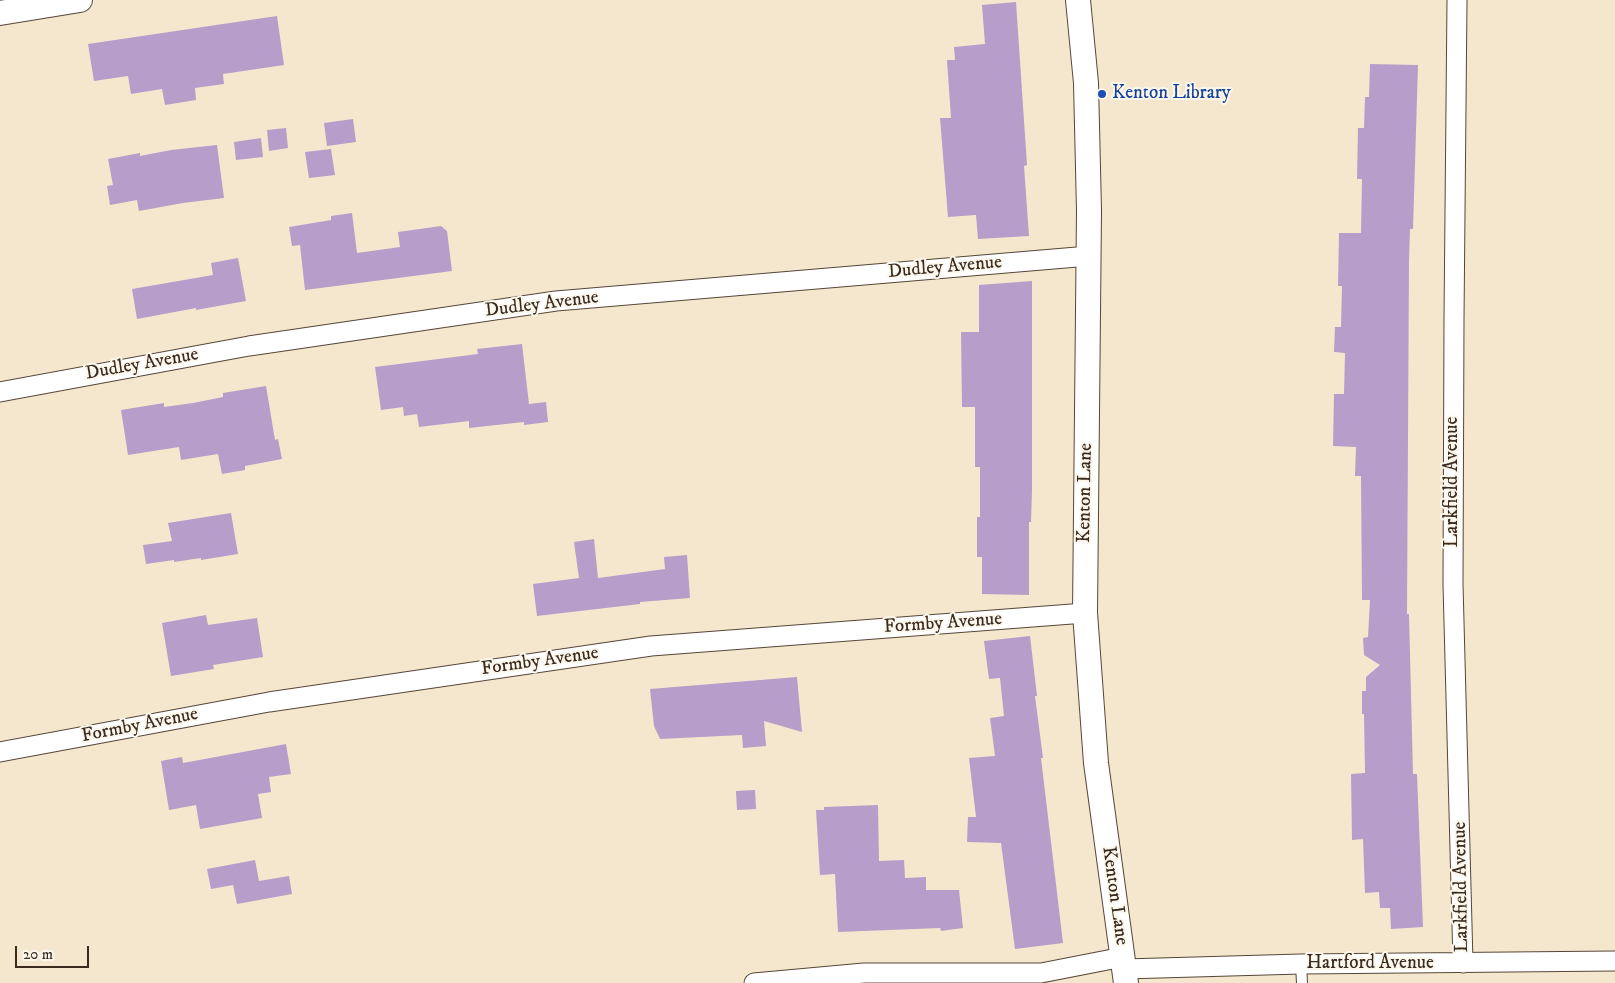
<!DOCTYPE html>
<style>
body{margin:0}
#map{position:relative;width:1615px;height:983px;overflow:hidden;background:#f4e7ce;font-family:"IM FELL DW Pica",serif}
canvas{display:block}
.scale{position:absolute;left:15px;top:946px;width:74px;height:22px;box-sizing:border-box;border:2px solid #3b2a1e;border-top:0;padding-left:6px;font-size:15px;line-height:18px;white-space:nowrap;color:#3b2a1e;-webkit-text-stroke:4px #fbf7ec;paint-order:stroke}
</style>
<div id="map">
<canvas width="1615" height="983"></canvas>
<div class="scale">20 m</div>
</div>
<script>
const ctx = document.querySelector('canvas').getContext('2d');
ctx.lineJoin = 'round';
function fill(path, color) {
  ctx.fillStyle = color;
  ctx.fill(path, 'evenodd');
}
function stroke(path, color, width, dash) {
  ctx.strokeStyle = color;
  ctx.lineWidth = width;
  ctx.lineCap = dash ? 'butt' : 'round';
  ctx.setLineDash(dash || []);
  ctx.stroke(path);
}
function write(font, color, halo, rows, align = 'center') {
  ctx.font = font + ' "IM FELL DW Pica",serif';
  ctx.lineWidth = 4;
  ctx.setLineDash([]);
  ctx.textBaseline = 'middle';
  ctx.strokeStyle = halo;
  ctx.fillStyle = color;
  for (const [text, x, y, turn = 0] of rows) {
    ctx.save();
    ctx.translate(x, y);
    ctx.rotate((+turn || 0) * Math.PI / 180);
    ctx.textAlign = isNaN(turn) ? turn : align;
    if (halo) ctx.strokeText(text, 0, 0);
    ctx.fillText(text, 0, 0);
    ctx.restore();
  }
}
fill(new Path2D(`
 M 1016,2 L 1027,165 L 1024,166 L 1029,236 L 978,239 L 976,215 L 948,217 L 940,118 L 951,118 L 947,60 L 955,60 L 954,47 L 985,44 L 982,5 Z
 M 277,16 L 284,65 L 223,74 L 224,84 L 195,88 L 196,100 L 165,105 L 162,89 L 131,94 L 128,76 L 94,81 L 88,44 Z
 M 1370,64 L 1418,65 L 1413,229 L 1410,229 L 1409,261 L 1407,614 L 1409,614 L 1413,774 L 1417,774 L 1423,927 L 1391,929 L 1390,908 L 1380,908 L 1379,892 L 1365,893 L 1363,839 L 1352,840 L 1351,774 L 1365,773 L 1364,714 L 1362,714 L 1362,691 L 1366,691 L 1366,677 L 1380,665 L 1364,655 L 1363,638 L 1368,637 L 1370,600 L 1362,600 L 1361,476 L 1355,476 L 1356,447 L 1333,446 L 1334,394 L 1344,394 L 1345,353 L 1334,352 L 1335,327 L 1341,327 L 1342,286 L 1338,286 L 1339,233 L 1361,233 L 1362,179 L 1357,179 L 1358,128 L 1364,128 L 1365,97 L 1369,97 Z
 M 353,119 L 356,142 L 327,146 L 324,123 Z
 M 286,128 L 288,148 L 269,151 L 267,130 Z
 M 261,138 L 263,157 L 236,160 L 234,142 Z
 M 217,145 L 224,198 L 183,203 L 139,211 L 137,200 L 110,205 L 107,186 L 113,185 L 108,159 L 140,153 L 140,156 L 171,150 Z
 M 331,149 L 335,175 L 309,178 L 305,152 Z
 M 352,213 L 357,253 L 400,247 L 398,232 L 441,226 L 447,231 L 452,271 L 305,290 L 300,245 L 292,246 L 289,227 L 331,220 L 331,216 Z
 M 238,258 L 246,301 L 196,310 L 196,308 L 137,319 L 132,289 L 213,275 L 211,263 Z
 M 1032,281 L 1032,490 L 1031,522 L 1029,522 L 1029,595 L 982,594 L 982,557 L 977,557 L 977,517 L 980,517 L 980,467 L 975,467 L 975,407 L 962,407 L 961,332 L 979,332 L 979,285 Z
 M 522,344 L 529,404 L 546,402 L 548,422 L 524,425 L 524,422 L 469,428 L 469,421 L 419,427 L 417,414 L 404,416 L 403,407 L 381,410 L 375,367 L 478,354 L 477,349 Z
 M 266,386 L 275,440 L 278,439 L 282,459 L 245,466 L 245,470 L 222,474 L 218,454 L 181,460 L 179,447 L 128,455 L 121,410 L 164,403 L 164,407 L 193,403 L 223,397 L 223,393 Z
 M 231,513 L 238,554 L 201,560 L 201,558 L 174,562 L 174,560 L 146,564 L 143,545 L 172,541 L 168,523 Z
 M 594,539 L 598,578 L 665,569 L 664,557 L 687,555 L 690,598 L 640,602 L 640,604 L 537,616 L 533,584 L 579,578 L 574,542 Z
 M 206,615 L 208,625 L 257,618 L 263,657 L 213,665 L 214,669 L 171,676 L 162,623 Z
 M 1030,636 L 1037,696 L 1035,696 L 1043,758 L 1041,758 L 1063,943 L 1015,949 L 1001,843 L 967,842 L 968,817 L 976,817 L 969,758 L 995,756 L 990,718 L 1004,716 L 1000,678 L 989,679 L 984,641 Z
 M 797,677 L 802,732 L 764,721 L 766,746 L 743,748 L 742,735 L 660,739 L 654,726 L 650,689 Z
 M 286,744 L 291,774 L 269,777 L 271,792 L 258,794 L 262,818 L 200,829 L 196,805 L 169,810 L 161,761 L 182,757 L 183,763 Z
 M 755,790 L 756,809 L 737,810 L 736,791 Z
 M 878,805 L 879,861 L 904,860 L 905,878 L 926,877 L 926,890 L 959,890 L 963,928 L 941,931 L 940,928 L 838,932 L 835,874 L 820,875 L 816,810 L 824,810 L 824,807 Z
 M 255,860 L 259,881 L 289,876 L 292,894 L 237,904 L 233,885 L 211,889 L 207,869 Z`), '#b79dc9');
const service = new Path2D(`
 M 1301,964 L 1302,983`);
const minor = new Path2D(`
 M 1457,0 L 1454,319 L 1453,584 L 1463,963
 M 0,392 L 249,346 L 556,301 L 1089,256
 M 0,752 L 269,702 L 651,646 L 1085,613
 M 1124,969 L 1301,964 L 1615,961
 M 754,983 L 864,973 L 1041,973 L 1123,957`);
const tertiary = new Path2D(`
 M 1078,0 L 1086,83 L 1089,211 L 1085,613 L 1096,763 L 1126,983
 M 0,13 L 80,0`);
stroke(service, '#574638', 12);
stroke(minor, '#574638', 21);
stroke(tertiary, '#574638', 26);
stroke(service, '#fff', 10);
stroke(minor, '#fff', 19);
stroke(tertiary, '#fff', 24);
for (const [x, y, r, color] of [
 [1102,94,5,"#1a4fb4"]
]) {
  const dot = new Path2D();
  dot.arc(x, y, r, 0, 2 * Math.PI);
  ctx.fillStyle = color;
  ctx.fill(dot);
  stroke(dot, '#fbf7ec', 2);
}
write('19px', '#164399', '#fbf7ec', [
 ["Kenton Library",1112,94]
], 'left');
write('19px', '#3b2a1e', '#fbf7ec', [
 ["Dudley Avenue",945,268,-5],
 ["Dudley Avenue",542,305,-7],
 ["Dudley Avenue",142,365,-10],
 ["Larkfield Avenue",1453,482,-90],
 ["Kenton Lane",1086,493,-89],
 ["Formby Avenue",943,624,-4],
 ["Formby Avenue",540,662,-8],
 ["Formby Avenue",140,726,-11],
 ["Larkfield Avenue",1462,887,-91],
 ["Kenton Lane",1114,896,82],
 ["Hartford Avenue",1370,964]
]);
</script>
